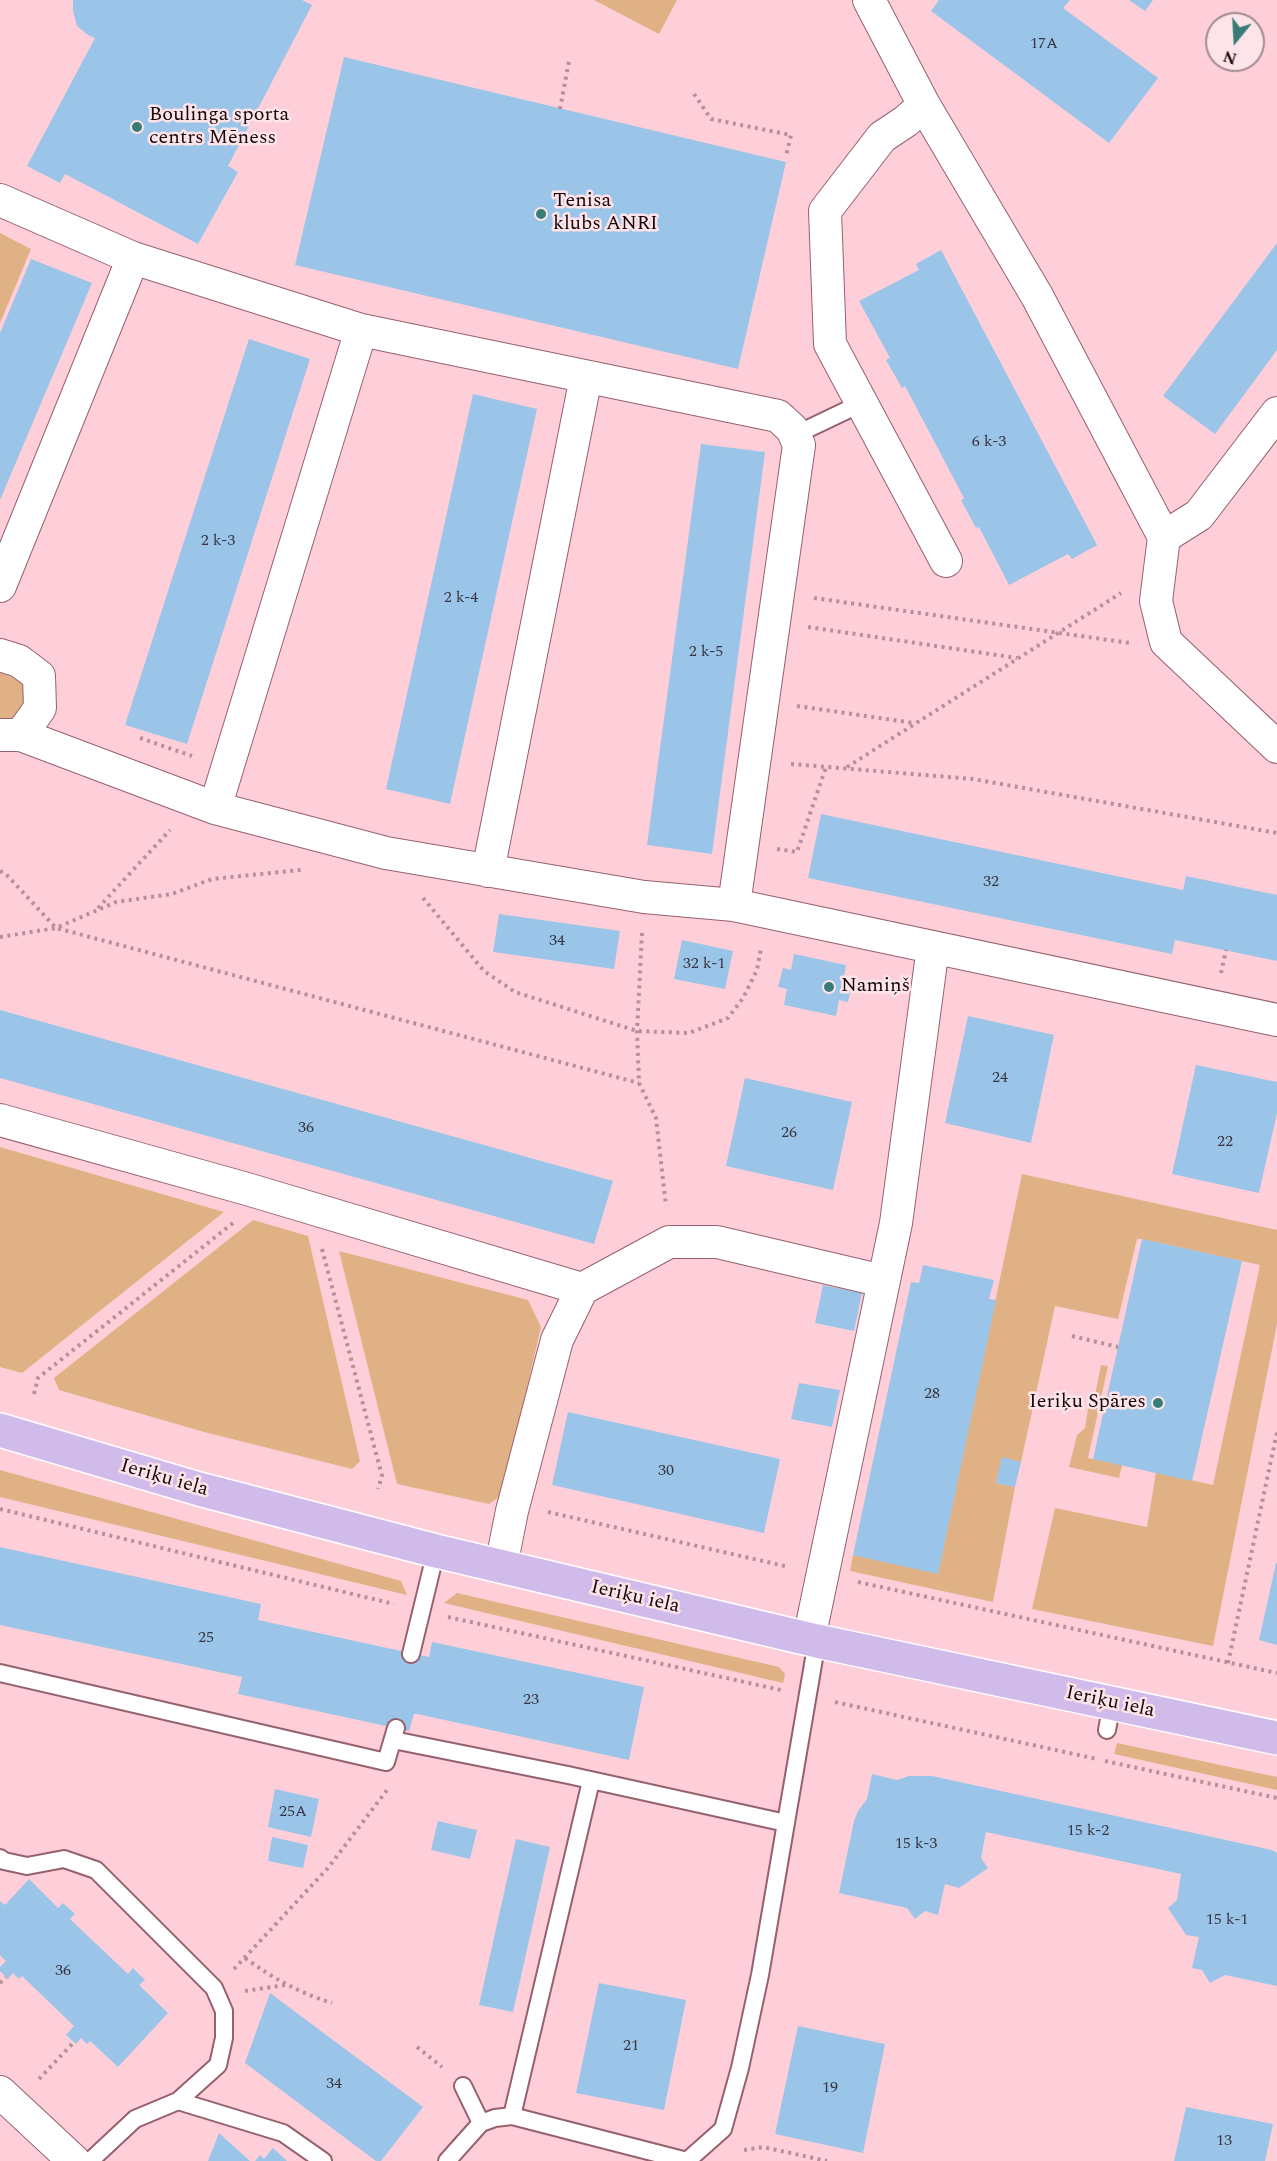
<!DOCTYPE html>
<meta charset="utf-8">
<style>
body{margin:0}
#map{position:relative;width:1277px;height:2161px;overflow:hidden;background:#ffcfd9;font-family:Spectral,serif}
canvas{display:block}
.north{position:absolute;left:1205px;top:12px;width:60px;height:60px;box-sizing:border-box;background:#fce4e8;border:2px solid #a08b8f;border-radius:50%;rotate:198deg;font-size:16px;font-weight:700;line-height:24px;text-align:center;color:#17060a}
.north::after{content:'';display:block;margin:auto;width:21px;height:27px;background:#377d75;clip-path:polygon(50% 0,100% 100%,50% 72%,0 100%)}
</style>
<div id="map">
<canvas width="1277" height="2161"></canvas>
<div class="north">N</div>
</div>
<script>
const ctx = document.querySelector('canvas').getContext('2d');
ctx.lineJoin = 'round';
function fill(path, color) {
  ctx.fillStyle = color;
  ctx.fill(path, 'evenodd');
}
function stroke(path, color, width, dash) {
  ctx.strokeStyle = color;
  ctx.lineWidth = width;
  ctx.lineCap = dash ? 'butt' : 'round';
  ctx.setLineDash(dash || []);
  ctx.stroke(path);
}
function write(font, color, halo, rows, align = 'center') {
  ctx.font = font + ' Spectral,serif';
  ctx.lineWidth = 5;
  ctx.setLineDash([]);
  ctx.textBaseline = 'middle';
  ctx.strokeStyle = halo;
  ctx.fillStyle = color;
  for (const [text, x, y, turn = 0] of rows) {
    ctx.save();
    ctx.translate(x, y);
    ctx.rotate((+turn || 0) * Math.PI / 180);
    ctx.textAlign = isNaN(turn) ? turn : align;
    if (halo) ctx.strokeText(text, 0, 0);
    ctx.fillText(text, 0, 0);
    ctx.restore();
  }
}
fill(new Path2D(`
 M 594,0 L 677,0 L 659,34 Z
 M 0,233 L 31,249 L 0,323 Z
 M 0,672 L 4,673 L 25,684 L 28,706 L 12,722 L 0,723 Z
 M 0,1147 L 224,1212 L 22,1373 L 0,1367 Z
 M 1022,1174 L 1277,1230 L 1277,1324 L 1213,1646 L 1032,1609 L 1055,1508 L 1147,1527 L 1156,1472 L 1213,1485 L 1260,1265 L 1142,1239 L 1137,1239 L 1118,1319 L 1055,1306 L 1021,1462 L 1002,1458 L 996,1483 L 1015,1487 L 993,1602 L 850,1571 L 853,1555 L 938,1573 Z
 M 253,1220 L 308,1236 L 360,1461 L 352,1469 L 204,1432 L 59,1390 L 54,1378 Z
 M 339,1251 L 528,1300 L 541,1327 L 502,1495 L 489,1504 L 397,1484 Z
 M 1101,1365 L 1108,1366 L 1088,1458 L 1122,1465 L 1119,1478 L 1069,1467 L 1077,1435 L 1085,1428 L 1090,1395 L 1095,1395 Z
 M 0,1470 L 401,1581 L 407,1595 L 0,1497 Z
 M 457,1593 L 779,1667 L 785,1674 L 783,1683 L 444,1603 Z
 M 1117,1743 L 1277,1777 L 1277,1790 L 1114,1754 Z`), '#e0b185');
fill(new Path2D(`
 M 73,0 L 302,0 L 312,5 L 228,166 L 238,172 L 198,244 L 65,174 L 60,183 L 27,166 L 95,38 L 88,35 L 77,26 L 73,11 Z
 M 939,0 L 1070,0 L 1063,8 L 1158,78 L 1109,143 L 931,11 Z
 M 1129,0 L 1153,0 L 1145,11 Z
 M 344,57 L 786,162 L 738,369 L 295,265 Z
 M 1277,243 L 1277,350 L 1215,434 L 1163,396 Z
 M 941,250 L 1097,545 L 1072,559 L 1068,554 L 1009,585 L 979,527 L 976,528 L 961,500 L 964,498 L 905,386 L 902,388 L 886,360 L 890,358 L 859,301 L 919,270 L 916,264 Z
 M 31,259 L 92,283 L 0,500 L 0,333 Z
 M 249,339 L 310,359 L 187,744 L 125,725 Z
 M 473,394 L 537,409 L 450,804 L 386,789 Z
 M 701,444 L 765,452 L 712,854 L 647,845 Z
 M 821,814 L 1183,890 L 1186,876 L 1277,895 L 1277,961 L 1175,940 L 1172,954 L 808,878 Z
 M 499,914 L 620,931 L 614,969 L 493,952 Z
 M 682,940 L 733,951 L 725,989 L 674,979 Z
 M 794,954 L 846,965 L 843,981 L 852,983 L 848,1002 L 839,1000 L 836,1016 L 784,1005 L 787,989 L 778,987 L 783,968 L 791,970 Z
 M 0,1010 L 613,1181 L 594,1244 L 0,1078 Z
 M 968,1016 L 1054,1035 L 1031,1143 L 945,1123 Z
 M 1196,1065 L 1277,1082 L 1277,1113 L 1259,1193 L 1172,1174 Z
 M 745,1078 L 852,1102 L 833,1190 L 726,1166 Z
 M 1142,1239 L 1242,1261 L 1192,1481 L 1093,1459 Z
 M 923,1265 L 994,1280 L 989,1299 L 996,1300 L 938,1574 L 853,1555 L 911,1282 L 919,1283 Z
 M 823,1285 L 862,1293 L 854,1331 L 815,1323 Z
 M 799,1383 L 840,1390 L 832,1427 L 791,1419 Z
 M 568,1412 L 780,1459 L 764,1533 L 552,1485 Z
 M 1002,1457 L 1021,1462 L 1015,1487 L 996,1483 Z
 M 0,1547 L 261,1604 L 258,1620 L 429,1657 L 432,1642 L 644,1687 L 629,1760 L 417,1714 L 414,1714 L 409,1731 L 238,1694 L 242,1677 L 0,1625 Z
 M 1276,1563 L 1277,1563 L 1277,1645 L 1259,1640 Z
 M 872,1774 L 897,1780 L 909,1776 L 932,1776 L 1272,1850 L 1277,1853 L 1277,1986 L 1225,1975 L 1210,1983 L 1202,1970 L 1192,1968 L 1199,1937 L 1186,1935 L 1168,1908 L 1177,1900 L 1181,1874 L 986,1832 L 981,1858 L 988,1868 L 959,1888 L 945,1884 L 938,1915 L 925,1911 L 915,1919 L 907,1908 L 839,1893 L 854,1821 L 858,1811 L 867,1799 Z
 M 275,1789 L 319,1799 L 311,1837 L 268,1827 Z
 M 438,1821 L 477,1830 L 470,1859 L 431,1850 Z
 M 272,1837 L 308,1845 L 303,1868 L 268,1861 Z
 M 516,1839 L 550,1847 L 513,2012 L 479,2005 Z
 M 29,1879 L 58,1908 L 63,1903 L 75,1914 L 70,1919 L 128,1974 L 133,1968 L 145,1980 L 139,1985 L 168,2013 L 118,2067 L 90,2041 L 87,2044 L 81,2038 L 76,2044 L 66,2035 L 74,2026 L 22,1976 L 19,1979 L 13,1973 L 8,1979 L 0,1971 L 0,1967 L 6,1961 L 0,1955 L 0,1901 L 5,1905 Z
 M 599,1983 L 686,2000 L 664,2110 L 576,2093 Z
 M 270,1993 L 423,2107 L 381,2161 L 376,2161 L 245,2063 Z
 M 798,2026 L 885,2044 L 863,2153 L 775,2134 Z
 M 1186,2107 L 1273,2124 L 1265,2161 L 1174,2161 Z
 M 219,2133 L 250,2161 L 208,2161 Z
 M 273,2148 L 287,2161 L 255,2161 L 260,2155 L 264,2159 Z`), '#9ac4e8');
const service = new Path2D(`
 M 795,435 L 862,403
 M 411,1654 L 436,1551
 M 0,1673 L 386,1762 L 396,1728
 M 1107,1730 L 1112,1703
 M 393,1740 L 568,1775 L 786,1823
 M 0,1858 L 4,1861 L 27,1866 L 64,1859 L 96,1870 L 214,1988 L 224,2011 L 224,2038 L 218,2065 L 178,2101
 M 463,2086 L 481,2123
 M 512,2116 L 591,1781
 M 90,2161 L 135,2119 L 178,2101 L 283,2133 L 323,2161
 M 447,2161 L 481,2123 L 495,2118 L 512,2116 L 687,2161
 M 687,2161 L 723,2129 L 740,2068 L 760,1975 L 817,1641`);
const minor = new Path2D(`
 M 869,0 L 924,105 L 1037,296 L 1164,537 L 1156,601 L 1166,642 L 1277,747
 M 924,105 L 906,121 L 882,137 L 825,211 L 830,344 L 946,561
 M 0,200 L 133,258 L 361,330 L 778,416 L 792,429 L 799,445 L 734,905
 M 1164,537 L 1199,515 L 1277,413
 M 0,586 L 133,258
 M 0,655 L 19,661 L 39,676 L 40,708 L 21,735
 M 0,735 L 21,735 L 215,808 L 386,853 L 644,897 L 734,905 L 1277,1020
 M 215,808 L 361,330
 M 488,871 L 586,377
 M 0,1120 L 247,1189 L 582,1289
 M 501,1566 L 512,1511 L 557,1340 L 582,1289 L 669,1242 L 717,1242 L 883,1281
 M 809,1639 L 896,1223 L 933,947
 M 0,2092 L 74,2161`);
const primary = new Path2D(`
 M 0,1430 L 199,1489 L 436,1551 L 817,1641 L 1277,1738`);
stroke(service, '#95616d', 20);
stroke(minor, '#95616d', 34);
stroke(primary, '#fff', 36);
stroke(new Path2D(`
 M 694,94 L 711,119 L 791,135 L 786,156
 M 560,109 L 569,61
 M 814,598 L 1130,643
 M 808,627 L 1017,658
 M 797,706 L 914,723
 M 140,738 L 192,756
 M 791,764 L 973,779 L 1277,833
 M 847,767 L 1121,593
 M 777,849 L 797,852 L 826,767
 M 0,871 L 6,874 L 56,928 L 639,1083
 M 423,898 L 484,971 L 515,992 L 637,1031 L 689,1033 L 728,1018 L 743,998 L 757,970 L 761,948
 M 98,908 L 170,830
 M 642,933 L 637,1031 L 639,1083 L 656,1118 L 666,1206
 M 0,937 L 56,928 L 116,902 L 172,894 L 212,879 L 301,870
 M 1221,973 L 1226,950
 M 322,1249 L 382,1476 L 378,1489
 M 1072,1336 L 1118,1347
 M 34,1394 L 38,1378 L 233,1223
 M 0,1509 L 394,1604
 M 548,1512 L 789,1567
 M 858,1582 L 1277,1673
 M 448,1617 L 781,1690
 M 1228,1663 L 1277,1432
 M 835,1702 L 1097,1759
 M 1105,1761 L 1277,1798
 M 245,1958 C 274,1979 298,1992 332,2003
 M 234,1969 L 328,1868 L 387,1790
 M 0,1983 L 6,1977
 M 245,1991 L 285,1985
 M 417,2047 L 442,2067
 M 39,2079 L 74,2042
 M 744,2150 L 763,2147 L 827,2161`), '#b69098', 4, [3, 4.5]);
stroke(service, '#fff', 16);
stroke(minor, '#fff', 32);
stroke(primary, '#d1bbeb', 33);
for (const [x, y, r, color] of [
 [137,127,6,"#377d75"],
 [541,214,6,"#377d75"],
 [829,987,6,"#377d75"],
 [1158,1403,6,"#377d75"]
]) {
  const dot = new Path2D();
  dot.arc(x, y, r, 0, 2 * Math.PI);
  ctx.fillStyle = color;
  ctx.fill(dot);
  stroke(dot, '#fce4e8', 2);
}
write('16px', '#383642', null, [
 ["17A",1044,45],
 ["6 k-3",989,443],
 ["2 k-3",218,542],
 ["2 k-4",461,599],
 ["2 k-5",706,653],
 ["32",991,883],
 ["34",557,942],
 ["32 k-1",704,965],
 ["24",1000,1079],
 ["36",306,1129],
 ["26",789,1134],
 ["22",1225,1143],
 ["28",932,1395],
 ["30",666,1472],
 ["25",206,1639],
 ["23",531,1701],
 ["25A",293,1813],
 ["15 k-2",1088,1832],
 ["15 k-3",916,1845],
 ["15 k-1",1227,1921],
 ["36",63,1972],
 ["21",631,2047],
 ["34",334,2085],
 ["19",830,2089],
 ["13",1224,2142]
]);
write('20px', '#17060a', '#fce4e8', [
 ["Boulinga sporta",149,116],
 ["centrs Mēness",149,139],
 ["Tenisa",553,202],
 ["klubs ANRI",553,225],
 ["Namiņš",841,987],
 ["Ieriķu Spāres",1146,1403,"right"]
], 'left');
write('20px', '#17060a', '#fce4e8', [
 ["Ieriķu iela",164,1479,16],
 ["Ieriķu iela",635,1598,13],
 ["Ieriķu iela",1110,1703,12]
]);
</script>
